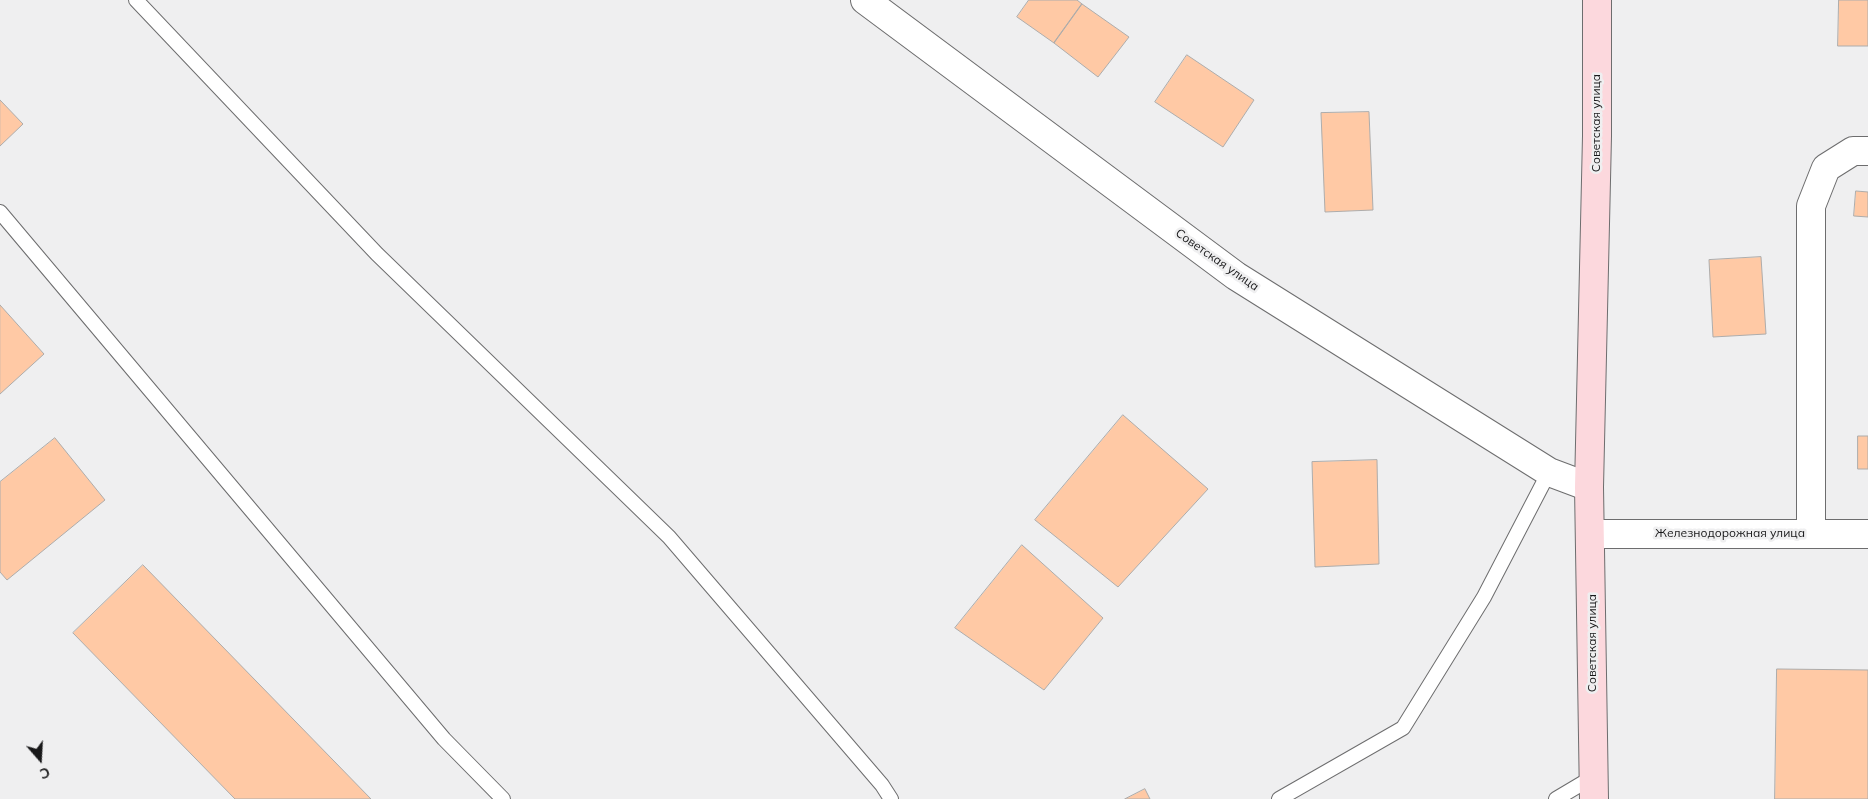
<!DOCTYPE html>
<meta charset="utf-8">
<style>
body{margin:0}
#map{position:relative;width:1868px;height:799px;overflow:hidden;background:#efeff0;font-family:Mulish,sans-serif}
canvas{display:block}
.north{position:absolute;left:15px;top:734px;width:50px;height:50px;-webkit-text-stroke:4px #efeff0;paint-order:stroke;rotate:161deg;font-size:14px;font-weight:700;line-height:20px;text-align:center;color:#181819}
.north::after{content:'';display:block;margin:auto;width:18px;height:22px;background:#181819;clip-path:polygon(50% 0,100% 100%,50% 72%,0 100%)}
</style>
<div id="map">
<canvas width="1868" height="799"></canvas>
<div class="north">С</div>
</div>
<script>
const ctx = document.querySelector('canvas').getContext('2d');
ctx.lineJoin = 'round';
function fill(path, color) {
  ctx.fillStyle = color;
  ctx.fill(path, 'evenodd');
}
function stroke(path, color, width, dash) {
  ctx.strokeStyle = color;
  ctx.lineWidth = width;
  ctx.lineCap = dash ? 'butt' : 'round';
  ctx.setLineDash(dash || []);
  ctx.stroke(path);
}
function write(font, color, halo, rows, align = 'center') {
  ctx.font = font + ' Mulish,sans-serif';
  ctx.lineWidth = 5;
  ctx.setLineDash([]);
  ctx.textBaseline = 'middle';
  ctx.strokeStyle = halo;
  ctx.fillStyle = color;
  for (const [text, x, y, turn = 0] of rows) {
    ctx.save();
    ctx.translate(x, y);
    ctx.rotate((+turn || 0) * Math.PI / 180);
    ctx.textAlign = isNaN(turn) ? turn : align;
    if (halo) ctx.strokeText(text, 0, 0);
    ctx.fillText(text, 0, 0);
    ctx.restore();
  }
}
const building = new Path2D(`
 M 1029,0 L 1077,0 L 1082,4 L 1054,43 L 1017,17 Z
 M 1839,0 L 1868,0 L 1868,46 L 1838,46 Z
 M 1082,4 L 1129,37 L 1098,77 L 1054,43 Z
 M 1187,55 L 1254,100 L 1223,147 L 1155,102 Z
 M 0,100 L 23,124 L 0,146 Z
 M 1369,112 L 1373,210 L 1325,212 L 1321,113 Z
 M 1856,191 L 1868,192 L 1868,217 L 1854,216 Z
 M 1761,257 L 1766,334 L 1713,337 L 1709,260 Z
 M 0,305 L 44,354 L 0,394 Z
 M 1123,415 L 1208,489 L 1118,587 L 1035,520 Z
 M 1858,436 L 1868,436 L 1868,469 L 1858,469 Z
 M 55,438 L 105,500 L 7,580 L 0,572 L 0,482 Z
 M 1377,460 L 1379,564 L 1315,567 L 1312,462 Z
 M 1022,545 L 1103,618 L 1044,690 L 955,628 Z
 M 143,565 L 371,799 L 235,799 L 73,633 Z
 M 1777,669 L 1868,670 L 1868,799 L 1775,799 Z
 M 1145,789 L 1150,799 L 1125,799 Z`);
fill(building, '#ffc9a5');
stroke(building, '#adacab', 1);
const lane = new Path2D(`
 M 136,0 L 377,254 L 669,537 L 882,785 L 891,799
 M 0,212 L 444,739 L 503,799
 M 1279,799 L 1403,728 L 1484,597 L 1549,472
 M 1556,799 L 1593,777`);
const street = new Path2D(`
 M 865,0 L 1236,276 L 1549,472 L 1589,487
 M 1811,533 L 1811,206 L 1826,168 L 1853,151 L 1868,151
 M 1591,534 L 1868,534`);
const secondary = new Path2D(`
 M 1594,799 L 1589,487 L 1597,136 L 1597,0`);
stroke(lane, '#6d6d6e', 16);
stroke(street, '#6d6d6e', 30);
stroke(secondary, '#6d6d6e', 30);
stroke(lane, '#fff', 14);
stroke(street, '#fff', 28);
stroke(secondary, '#fcd8dd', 28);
write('12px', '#181819', '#efeff0', [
 ["Советская улица",1596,123,-90],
 ["Советская улица",1217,260,35],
 ["Железнодорожная улица",1730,533],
 ["Советская улица",1592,643,-90]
]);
</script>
